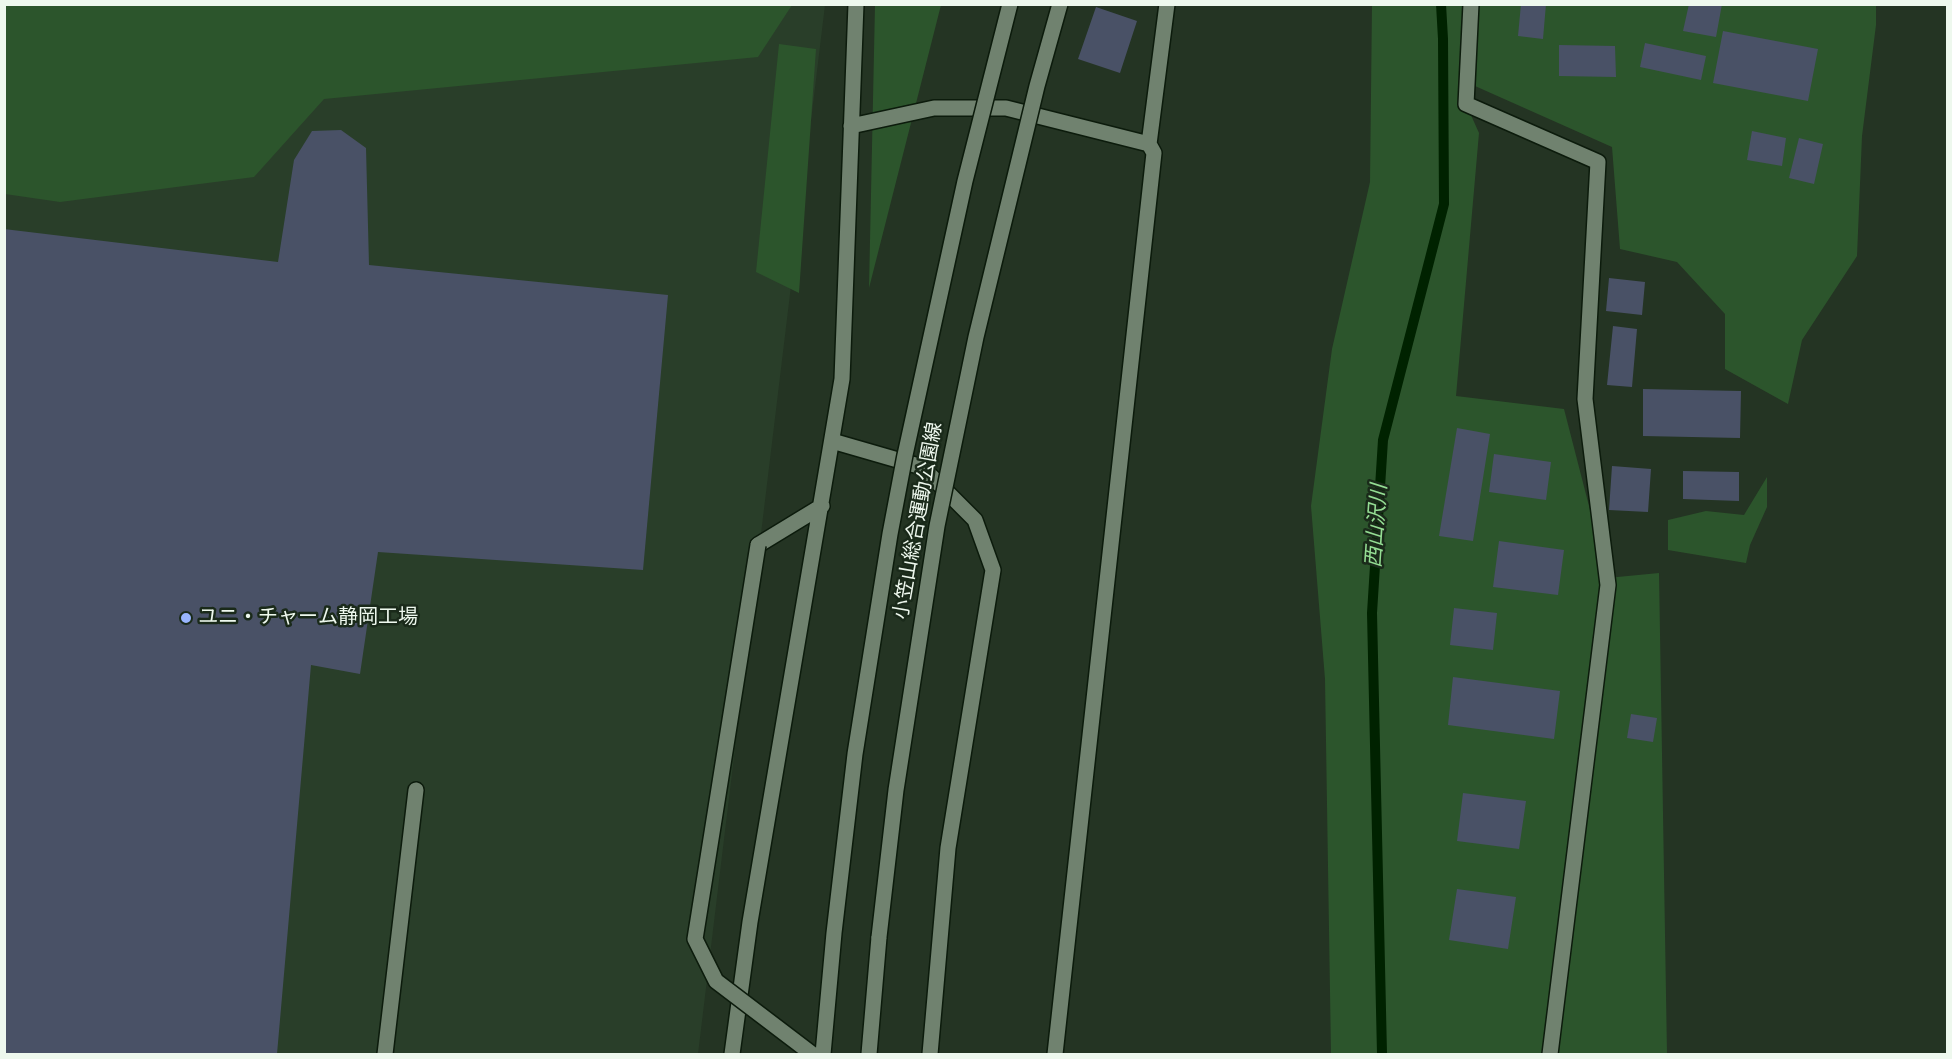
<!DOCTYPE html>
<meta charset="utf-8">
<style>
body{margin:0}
#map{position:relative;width:1952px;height:1059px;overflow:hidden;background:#243423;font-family:"Nunito Sans",sans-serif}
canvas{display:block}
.frame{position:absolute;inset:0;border:6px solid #eef8ee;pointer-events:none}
</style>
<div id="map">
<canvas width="1952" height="1059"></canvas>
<div class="frame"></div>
</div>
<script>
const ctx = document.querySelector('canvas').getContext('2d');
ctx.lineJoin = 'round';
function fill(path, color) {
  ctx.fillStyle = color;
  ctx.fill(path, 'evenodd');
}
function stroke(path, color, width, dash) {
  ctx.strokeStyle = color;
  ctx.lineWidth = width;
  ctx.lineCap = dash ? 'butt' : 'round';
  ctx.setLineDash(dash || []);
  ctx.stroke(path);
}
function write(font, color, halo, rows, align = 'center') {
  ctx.font = font + ' "Nunito Sans","Noto Sans JP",sans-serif';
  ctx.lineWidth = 5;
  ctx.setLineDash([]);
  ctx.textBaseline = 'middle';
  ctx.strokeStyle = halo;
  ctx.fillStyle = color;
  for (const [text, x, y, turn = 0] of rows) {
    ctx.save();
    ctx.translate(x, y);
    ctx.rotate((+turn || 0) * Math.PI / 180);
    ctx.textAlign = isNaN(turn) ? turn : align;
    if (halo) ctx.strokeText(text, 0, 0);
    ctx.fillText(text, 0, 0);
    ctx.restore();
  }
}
fill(new Path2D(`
 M 5,5 L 825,5 L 698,1054 L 5,1054 Z`), '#293e29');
fill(new Path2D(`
 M 5,4 L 792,4 L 792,5 L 758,57 L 324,99 L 254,177 L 60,202 L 5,194 Z
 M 875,5 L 941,5 L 869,288 Z
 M 1372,5 L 1471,5 L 1466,104 L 1479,133 L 1456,396 L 1564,409 L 1606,572 L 1550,1054 L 1331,1054 L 1325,679 L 1311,506 L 1332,349 L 1370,182 Z
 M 1478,5 L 1876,5 L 1876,25 L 1862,136 L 1857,256 L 1802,340 L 1788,404 L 1725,369 L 1725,314 L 1677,262 L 1620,249 L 1612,147 L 1475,86 Z
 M 779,44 L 816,49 L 799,293 L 756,272 Z
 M 1767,477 L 1767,507 L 1750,545 L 1746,563 L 1668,550 L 1668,520 L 1706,511 L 1744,515 Z
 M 1659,573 L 1667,1054 L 1555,1054 L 1607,578 Z`), '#2c552c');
stroke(new Path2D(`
 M 1382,1054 L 1372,613 L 1383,440 L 1444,204 L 1443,39 L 1441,4`), '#020', 10);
fill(new Path2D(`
 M 1521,4 L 1546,4 L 1543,39 L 1518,36 Z
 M 1689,4 L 1722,4 L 1716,37 L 1683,31 Z
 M 1096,7 L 1137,21 L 1120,73 L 1078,59 Z
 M 1723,31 L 1818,49 L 1808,101 L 1713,83 Z
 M 1645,43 L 1706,56 L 1701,80 L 1640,67 Z
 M 1559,45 L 1615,46 L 1616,77 L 1559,76 Z
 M 341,130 L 366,148 L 369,265 L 668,295 L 643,570 L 378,552 L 360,674 L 311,665 L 277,1054 L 4,1054 L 4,229 L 278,262 L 294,160 L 312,131 Z
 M 1752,131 L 1786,138 L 1782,166 L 1747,160 Z
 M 1799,138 L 1823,144 L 1814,184 L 1789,178 Z
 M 1609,278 L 1645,282 L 1642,315 L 1606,311 Z
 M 1613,326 L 1637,329 L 1632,387 L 1607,385 Z
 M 1643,389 L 1741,391 L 1740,438 L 1643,436 Z
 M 1457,428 L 1490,434 L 1473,541 L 1439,536 Z
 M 1494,454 L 1551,462 L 1546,500 L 1489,492 Z
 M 1612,466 L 1651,469 L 1648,512 L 1609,510 Z
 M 1683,471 L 1739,472 L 1739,501 L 1683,499 Z
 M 1499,541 L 1564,550 L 1558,595 L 1493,587 Z
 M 1454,608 L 1497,613 L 1493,650 L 1450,645 Z
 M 1453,677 L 1560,691 L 1554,739 L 1448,725 Z
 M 1631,714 L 1657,718 L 1653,742 L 1627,738 Z
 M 1463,793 L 1526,801 L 1519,849 L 1457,841 Z
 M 1457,889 L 1516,897 L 1508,949 L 1449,940 Z`), '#495166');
const lane = new Path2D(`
 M 385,1054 L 416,790`);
const street = new Path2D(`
 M 1471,4 L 1466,104 L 1598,162 L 1585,399 L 1608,585 L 1550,1054
 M 851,126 L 934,108 L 1006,108 L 1149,144
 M 832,441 L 922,467 L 975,520 L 993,570 L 948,848 L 930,1054
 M 758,545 L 822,506
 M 732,1054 L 750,922 L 842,379 L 856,4
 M 1055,1054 L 1154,153 L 1149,144 L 1167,4`);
const secondary = new Path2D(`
 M 869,1054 L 879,937`);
stroke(lane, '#0c1b0c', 18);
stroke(street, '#0c1b0c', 18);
stroke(secondary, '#0c1b0c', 18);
stroke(lane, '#70826f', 15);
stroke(street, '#70826f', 15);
stroke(secondary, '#70826f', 15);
const streetBridge = new Path2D(`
 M 758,545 L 695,939 L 716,981 L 812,1054`);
const secondaryBridge = new Path2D(`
 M 879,937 L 896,790 L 937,526 L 976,337 L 1037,86 L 1060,4
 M 823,1054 L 834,933 L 855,754 L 890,534 L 905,455 L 965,181 L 1010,4`);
stroke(streetBridge, '#0c1b0c', 18, []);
stroke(secondaryBridge, '#0c1b0c', 18, []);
stroke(streetBridge, '#70826f', 15);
stroke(secondaryBridge, '#70826f', 15);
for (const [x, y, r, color] of [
 [186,618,6,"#99b5fd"]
]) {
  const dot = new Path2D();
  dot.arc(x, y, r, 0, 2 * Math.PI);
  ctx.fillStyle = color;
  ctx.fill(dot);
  stroke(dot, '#1a2a1a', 2);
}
write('20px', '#eef8ee', '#1a2a1a', [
 ["小笠山総合運動公園線",919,521,-80]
]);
write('20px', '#eef8ee', '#1a2a1a', [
 ["ユニ・チャーム静岡工場",198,618]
], 'left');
write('italic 21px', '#94dd93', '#1a2a1a', [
 ["西山沢川",1378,526,-86]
]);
</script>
